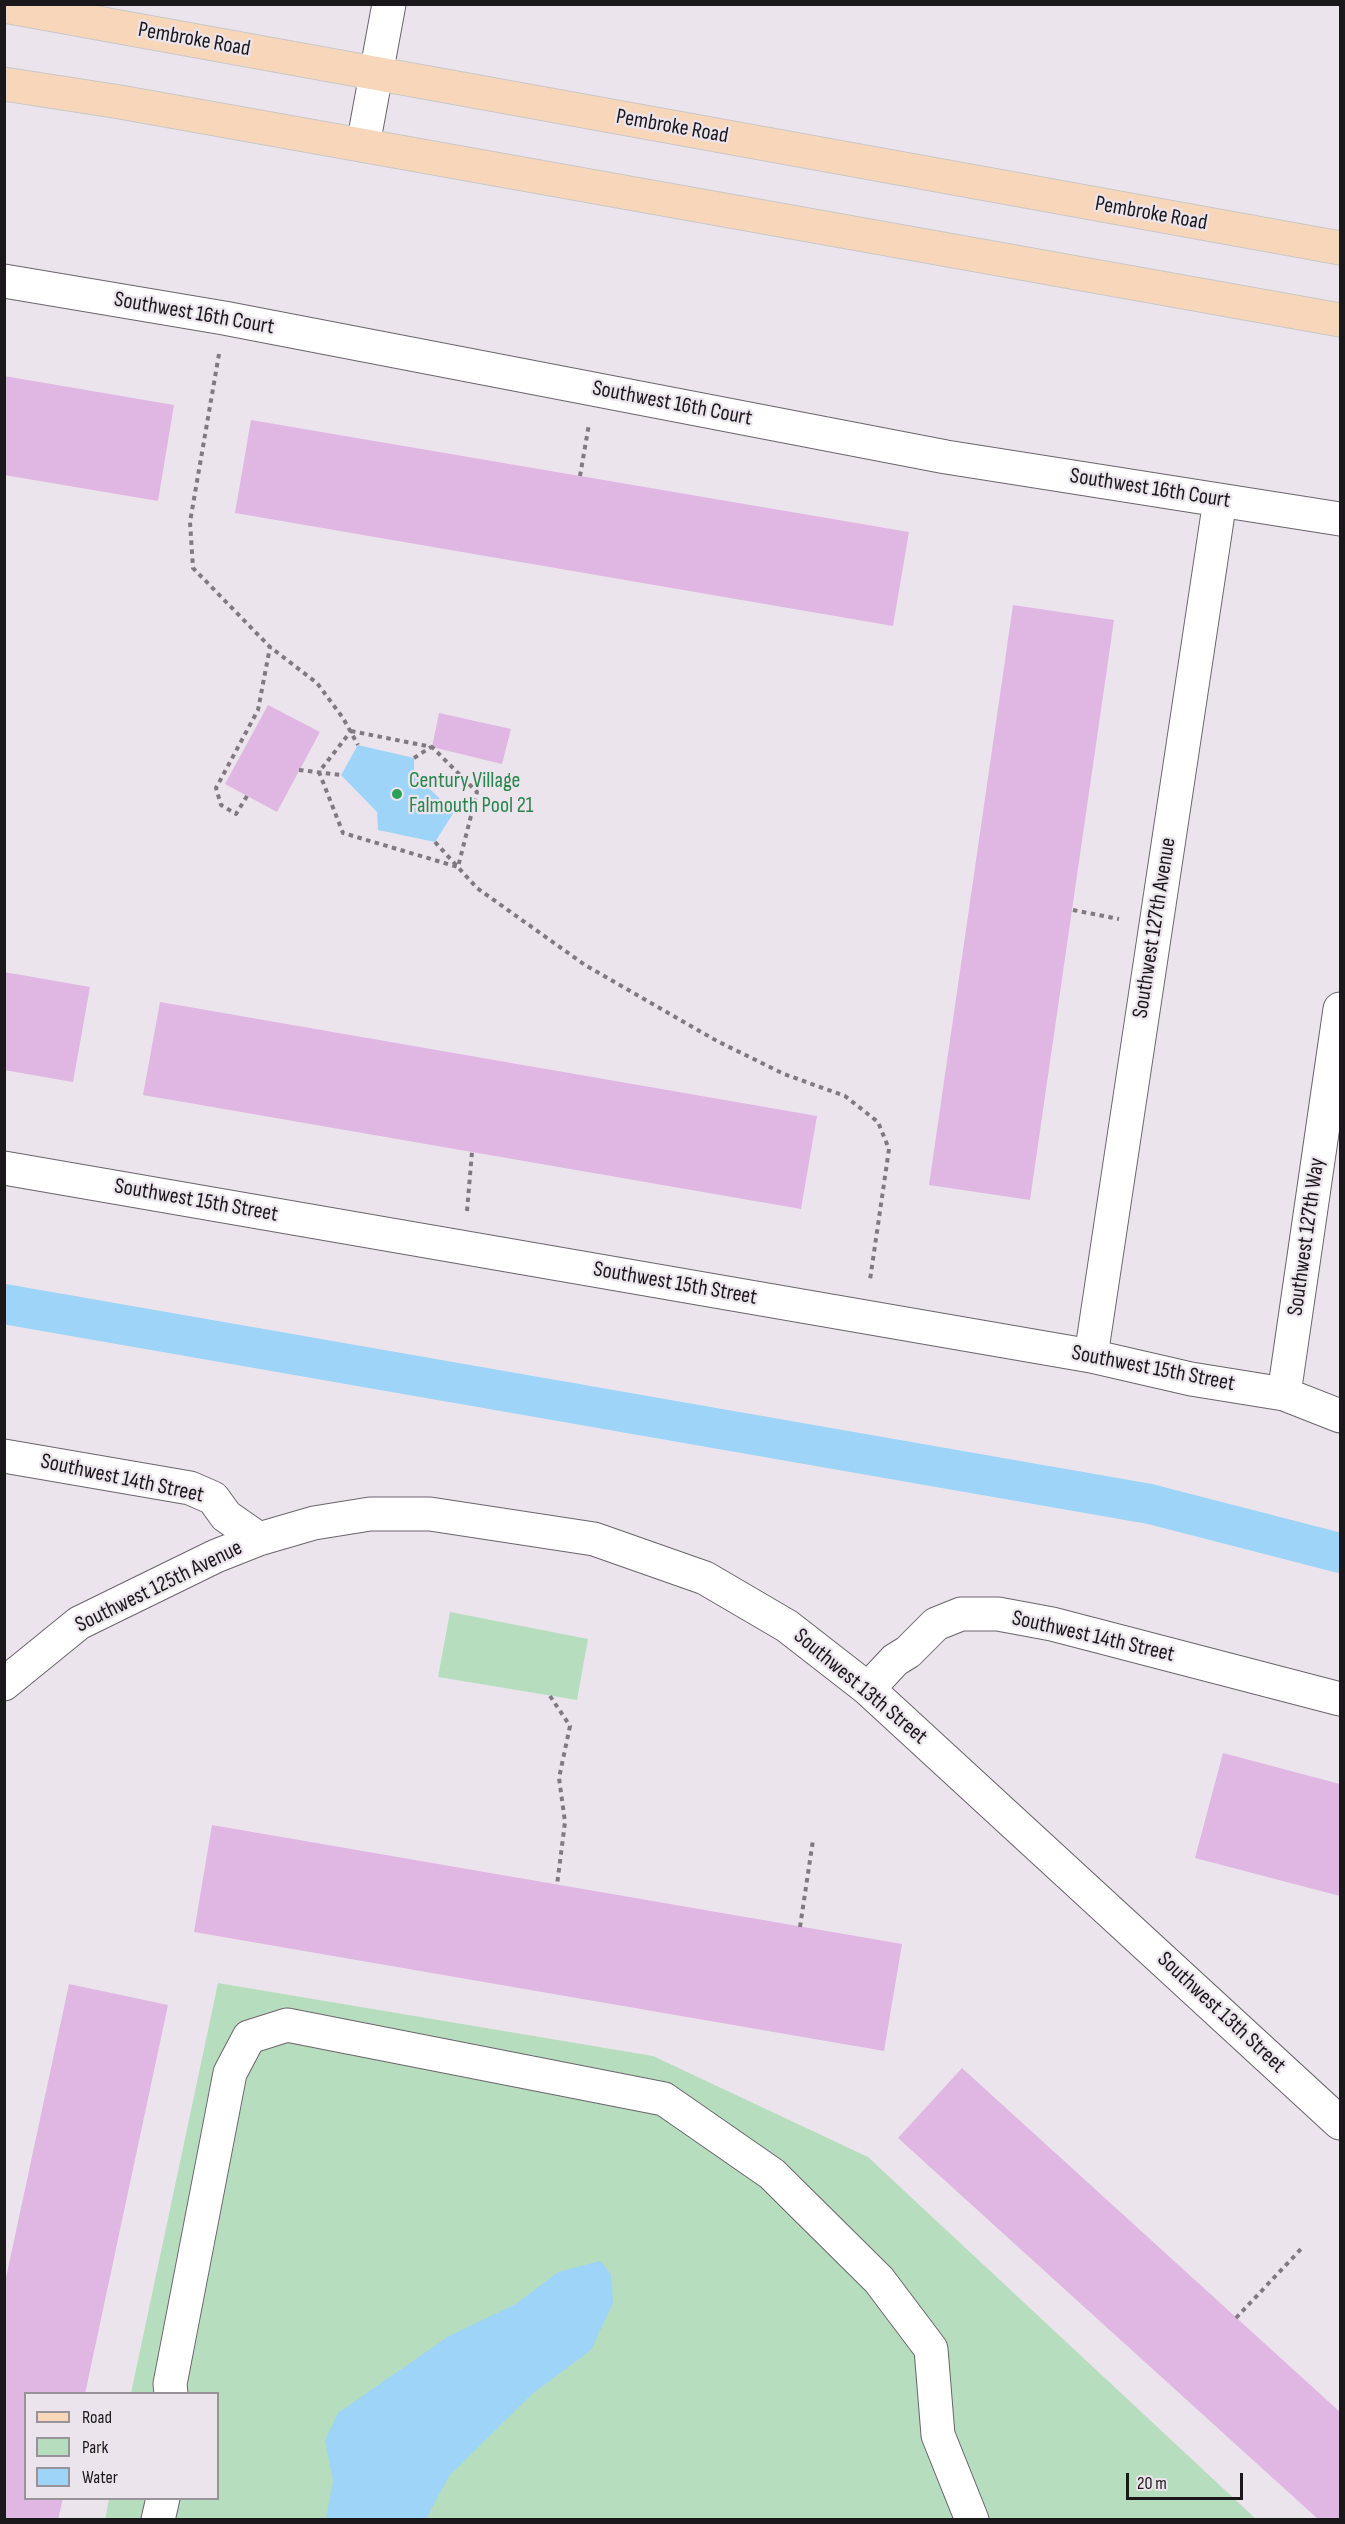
<!DOCTYPE html>
<style>
body{margin:0}
#map{position:relative;width:1345px;height:2524px;overflow:hidden;background:#ece4ed;font-family:"Sofia Sans Condensed",sans-serif}
canvas{display:block}
.frame{position:absolute;inset:0;border:6px solid #1b181b;pointer-events:none}
.legend{position:absolute;left:24px;top:2392px;width:195px;height:108px;box-sizing:border-box;background:#ece4ed;border:2px solid #989299;margin:0;padding:8px 10px;list-style:none;font-size:18px;color:#1b181b}
.legend li{display:flex;align-items:center;gap:12px;height:30px}
.legend b{width:30px;border:2px solid #989299}
.scale{position:absolute;left:1126px;top:2473px;width:117px;height:27px;box-sizing:border-box;border:3px solid #1b181b;border-top:0;padding-left:8px;font-size:18px;line-height:21px;white-space:nowrap;color:#1b181b;-webkit-text-stroke:4px #ece4ed;paint-order:stroke}
</style>
<div id="map">
<canvas width="1345" height="2524"></canvas>
<div class="frame"></div>
<ul class="legend">
<li><b style="height:8px;background:#f8d6b9"></b>Road</li>
<li><b style="height:16px;background:#b7ddbf"></b>Park</li>
<li><b style="height:16px;background:#9dd4f7"></b>Water</li>
</ul>
<div class="scale">20 m</div>
</div>
<script>
const ctx = document.querySelector('canvas').getContext('2d');
ctx.lineJoin = 'round';
function fill(path, color) {
  ctx.fillStyle = color;
  ctx.fill(path, 'evenodd');
}
function stroke(path, color, width, dash) {
  ctx.strokeStyle = color;
  ctx.lineWidth = width;
  ctx.lineCap = dash ? 'butt' : 'round';
  ctx.setLineDash(dash || []);
  ctx.stroke(path);
}
function write(font, color, halo, rows, align = 'center') {
  ctx.font = font + ' "Sofia Sans Condensed",sans-serif';
  ctx.lineWidth = 4.5;
  ctx.setLineDash([]);
  ctx.textBaseline = 'middle';
  ctx.strokeStyle = halo;
  ctx.fillStyle = color;
  for (const [text, x, y, turn = 0] of rows) {
    ctx.save();
    ctx.translate(x, y);
    ctx.rotate((+turn || 0) * Math.PI / 180);
    ctx.textAlign = isNaN(turn) ? turn : align;
    if (halo) ctx.strokeText(text, 0, 0);
    ctx.fillText(text, 0, 0);
    ctx.restore();
  }
}
fill(new Path2D(`
 M 450,1612 L 588,1639 L 577,1700 L 438,1677 Z
 M 218,1983 L 653,2056 L 868,2157 L 1256,2519 L 105,2520 L 109,2499 L 218,2498 L 218,2394 L 131,2393 Z`), '#b7ddbf');
fill(new Path2D(`
 M 358,745 L 414,758 L 414,774 L 454,812 L 435,842 L 378,830 L 377,812 L 341,775 Z
 M 600,2261 L 611,2274 L 613,2303 L 591,2350 L 532,2394 L 449,2476 L 426,2519 L 326,2519 L 333,2481 L 325,2440 L 338,2413 L 449,2336 L 516,2304 L 558,2272 Z`), '#9dd4f7');
stroke(new Path2D(`
 M 4,1304 L 1150,1504 L 1340,1553`), '#9dd4f7', 40);
fill(new Path2D(`
 M 4,376 L 174,405 L 158,501 L 4,475 Z
 M 251,420 L 909,532 L 893,626 L 235,513 Z
 M 1013,605 L 1114,620 L 1030,1200 L 929,1185 Z
 M 268,705 L 320,732 L 277,812 L 225,784 Z
 M 439,713 L 511,729 L 502,764 L 432,747 Z
 M 4,972 L 90,987 L 73,1082 L 4,1070 Z
 M 160,1002 L 817,1116 L 801,1209 L 143,1095 Z
 M 1223,1753 L 1340,1784 L 1340,1896 L 1195,1858 Z
 M 212,1825 L 902,1944 L 884,2051 L 194,1932 Z
 M 69,1984 L 168,2005 L 85,2394 L 26,2394 L 26,2498 L 63,2498 L 58,2520 L 4,2520 L 4,2287 Z
 M 962,2068 L 1340,2412 L 1340,2520 L 1319,2520 L 898,2138 Z`), '#e0b7e3');
const minor = new Path2D(`
 M 363,145 L 389,4
 M 4,281 L 224,318 L 946,457 L 1340,519
 M 4,1168 L 1091,1356 L 1191,1379 L 1284,1394 L 1340,1416
 M 1091,1356 L 1220,500
 M 1284,1394 L 1340,1009
 M 4,1456 L 190,1488 L 213,1498 L 226,1516 L 259,1539
 M 4,1684 L 79,1623 L 216,1556 L 259,1539 L 314,1523 L 370,1514 L 430,1514 L 594,1539 L 705,1578 L 787,1626 L 868,1689 L 1340,2123
 M 868,1689 L 895,1660 L 908,1652 L 936,1624 L 961,1614 L 998,1614 L 1052,1624 L 1340,1699
 M 171,2394 L 170,2384 L 230,2073 L 249,2037 L 287,2025 L 664,2099 L 772,2174 L 879,2280 L 931,2349 L 938,2435 L 972,2520
 M 158,2520 L 163,2498`);
const major = new Path2D(`
 M 4,6 L 1340,248
 M 4,84 L 120,102 L 1340,320`);
stroke(minor, '#6b646c', 35);
stroke(major, '#c8c8c8', 35);
stroke(new Path2D(`
 M 219,354 L 190,522 L 193,568 L 270,647 L 317,683 L 343,718 L 358,745
 M 580,476 L 589,424
 M 351,731 L 432,747 L 477,792 L 458,867 L 343,833 L 319,772 Z
 M 414,758 L 431,747
 M 299,770 L 341,775
 M 247,796 L 236,814 L 221,805 L 216,788 L 258,710 L 270,647
 M 435,842 L 477,888 L 585,965 L 717,1041 L 784,1074 L 845,1096 L 878,1122 L 889,1149 L 870,1280
 M 1073,910 L 1119,919
 M 467,1211 L 472,1152
 M 550,1696 L 570,1726 L 559,1778 L 565,1822 L 557,1885
 M 800,1927 L 813,1840
 M 1236,2318 L 1301,2249`), '#807a80', 4, [4.5, 4.5]);
stroke(minor, '#fff', 33);
stroke(major, '#f8d6b9', 33);
for (const [x, y, r, color] of [
 [397,794,6,"#2e9e5b"]
]) {
  const dot = new Path2D();
  dot.arc(x, y, r, 0, 2 * Math.PI);
  ctx.fillStyle = color;
  ctx.fill(dot);
  stroke(dot, '#ece4ed', 2);
}
write('22px', '#1b181b', '#ece4ed', [
 ["Pembroke Road",194,40,10],
 ["Pembroke Road",672,127,10],
 ["Pembroke Road",1151,214,10],
 ["Southwest 16th Court",194,314,10],
 ["Southwest 16th Court",672,404,11],
 ["Southwest 16th Court",1150,489,9],
 ["Southwest 127th Avenue",1155,928,-81],
 ["Southwest 15th Street",196,1201,10],
 ["Southwest 127th Way",1307,1237,-82],
 ["Southwest 15th Street",675,1284,10],
 ["Southwest 15th Street",1153,1369,11],
 ["Southwest 14th Street",122,1479,12],
 ["Southwest 125th Avenue",159,1587,-26],
 ["Southwest 14th Street",1093,1637,13],
 ["Southwest 13th Street",860,1687,40],
 ["Southwest 13th Street",1221,2013,43]
]);
write('22px', '#27864d', '#ece4ed', [
 ["Century Village",409,781],
 ["Falmouth Pool 21",409,806]
], 'left');
</script>
